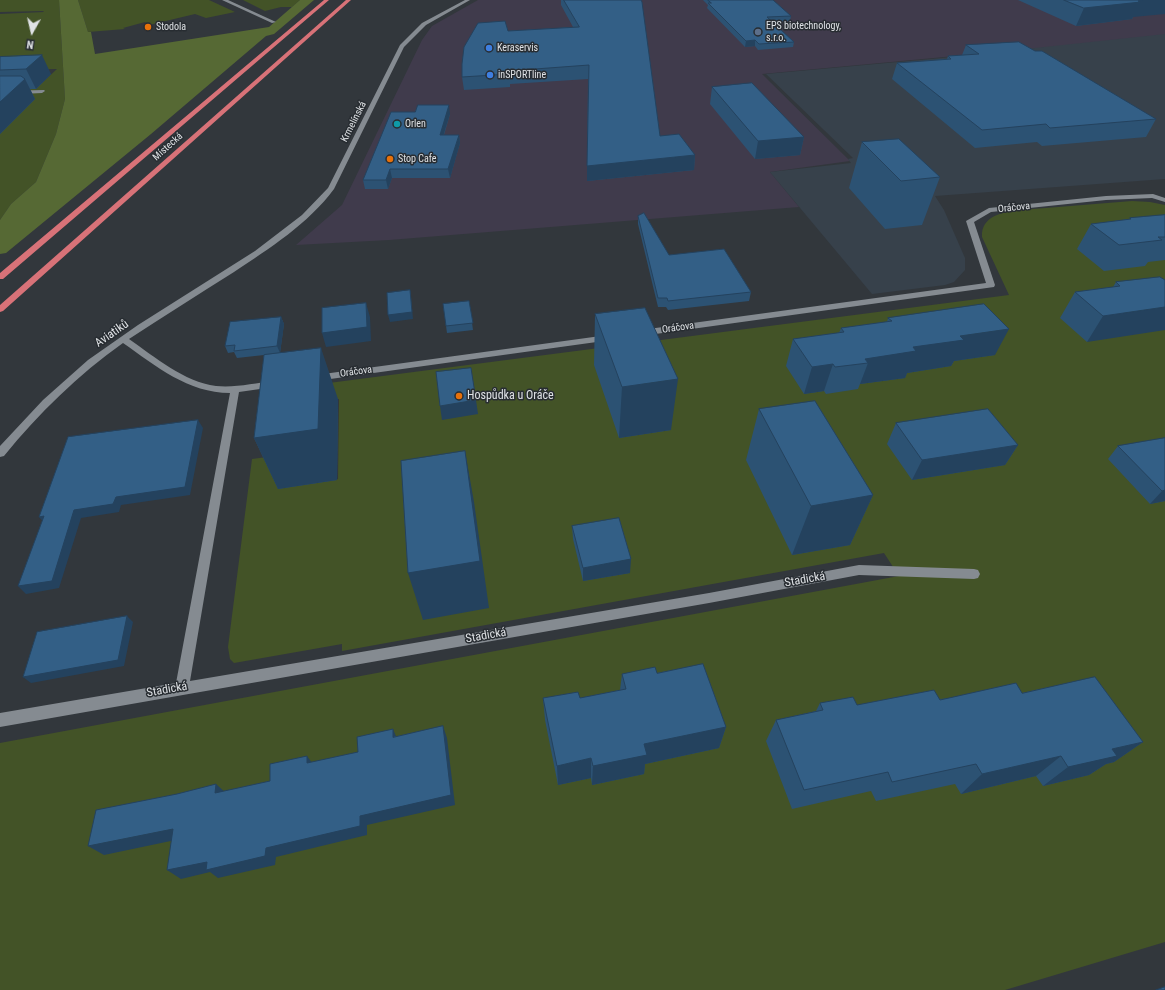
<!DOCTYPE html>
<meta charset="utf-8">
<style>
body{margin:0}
#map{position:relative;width:1165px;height:990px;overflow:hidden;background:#32373c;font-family:"Roboto Condensed",sans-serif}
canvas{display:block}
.north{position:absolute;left:12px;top:12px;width:40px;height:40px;-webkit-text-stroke:3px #282d32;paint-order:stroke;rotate:188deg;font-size:11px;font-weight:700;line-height:16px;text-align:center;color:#dfe2e5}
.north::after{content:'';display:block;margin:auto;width:14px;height:18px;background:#dfe2e5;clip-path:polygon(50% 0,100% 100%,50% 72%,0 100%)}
</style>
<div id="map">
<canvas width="1165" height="990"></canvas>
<div class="north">N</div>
</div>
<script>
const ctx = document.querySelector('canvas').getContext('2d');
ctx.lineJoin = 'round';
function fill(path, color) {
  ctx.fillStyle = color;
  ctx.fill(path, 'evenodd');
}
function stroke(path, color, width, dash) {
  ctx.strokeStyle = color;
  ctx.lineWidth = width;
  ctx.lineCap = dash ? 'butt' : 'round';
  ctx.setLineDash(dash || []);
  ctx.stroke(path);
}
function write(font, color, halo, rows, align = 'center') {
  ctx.font = font + ' "Roboto Condensed",sans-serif';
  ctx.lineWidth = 3;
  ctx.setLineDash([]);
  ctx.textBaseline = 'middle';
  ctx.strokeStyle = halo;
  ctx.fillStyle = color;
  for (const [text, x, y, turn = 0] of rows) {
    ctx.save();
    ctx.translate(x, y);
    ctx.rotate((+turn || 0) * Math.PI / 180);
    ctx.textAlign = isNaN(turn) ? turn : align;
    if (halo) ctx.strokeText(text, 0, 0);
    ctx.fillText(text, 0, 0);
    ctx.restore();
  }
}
fill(new Path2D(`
 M 478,0 L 1165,0 L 1165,35 L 1084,44 L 762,74 L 850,161 L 770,172 L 799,207 L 389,240 L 296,245 L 342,205 L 422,40 L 432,26 Z`), '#403b4c');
fill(new Path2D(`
 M 1165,34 L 1165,179 L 935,196 L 944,210 L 965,258 L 965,270 L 954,282 L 945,285 L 872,294 L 770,172 L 851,163 L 848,159 L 853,158 L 766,74 L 942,58 Z`), '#37414b');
fill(new Path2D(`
 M 0,0 L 59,0 L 65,99 L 56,134 L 36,182 L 11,204 L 0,220 L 0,85 L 42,83 L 57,69 L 0,70 L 0,14 L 44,12 L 43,11 L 0,12 Z
 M 78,0 L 209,0 L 235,12 L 206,18 L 195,14 L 149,25 L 145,22 L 123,28 L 125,29 L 88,32 Z
 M 243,0 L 300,0 L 292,7 L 281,7 L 265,11 Z
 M 1132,201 L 1150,202 L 1165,205 L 1165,942 L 1005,990 L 0,990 L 0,743 L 899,576 L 884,553 L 342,651 L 342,644 L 234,663 L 230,659 L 228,647 L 252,459 L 282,455 L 279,488 L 338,479 L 339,399 L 286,406 L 290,388 L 1009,295 L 982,237 C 981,215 1004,212 1021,210 Z`), '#435327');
fill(new Path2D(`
 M 59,0 L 78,0 L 88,32 L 91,32 L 95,54 L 269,27 L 300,0 L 314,0 L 274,34 L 266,36 L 151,134 L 6,253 L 0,254 L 0,220 L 11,204 L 36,182 L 56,134 L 65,99 Z`), '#566934');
fill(new Path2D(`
 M 222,0 L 228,0 L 276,22 L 272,23 Z
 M 465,0 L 470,0 L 426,25 L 404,47 L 334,189 C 308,224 270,248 234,272 C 199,294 164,316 129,339 C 155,357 184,382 216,386 C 235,388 255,383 274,381 L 279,384 L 274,387 L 239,392 L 190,681 L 709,593 L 859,565 L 974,569 L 978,570 L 980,574 L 978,578 L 974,579 L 859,575 L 709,603 L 0,727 L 0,713 L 176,683 L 230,393 C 188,393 156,366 123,343 C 78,375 39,413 4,456 L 0,457 L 0,446 L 43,400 L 88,360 L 138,325 L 255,251 L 302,215 L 328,188 L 400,45 L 422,23 Z
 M 44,90 L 45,91 L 42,93 L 0,95 L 0,91 Z
 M 1153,194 L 1165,198 L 1165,202 L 1152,198 L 1106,200 L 991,212 L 974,222 L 995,285 L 994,287 L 641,336 L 637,333 L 641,330 L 986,283 L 966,221 L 989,208 L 1106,196 Z
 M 608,335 L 612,338 L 611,340 L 316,381 L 311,378 L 316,375 Z`), '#858b91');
fill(new Path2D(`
 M 324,0 L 329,0 L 3,279 L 0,279 L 0,273 Z
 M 346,0 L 351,0 L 3,311 L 0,312 L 0,305 Z`), '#d87278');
fill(new Path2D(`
 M 561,0 L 641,0 L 660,136 L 695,155 L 694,170 L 587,181 L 588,79 L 510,84 L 510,87 L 464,90 L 462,77 L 508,31 L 573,27 L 561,5 Z
 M 703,0 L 773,0 L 791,16 L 790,21 L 772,22 L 794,42 L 793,47 L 758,50 L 755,46 L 745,47 L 707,8 L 708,5 Z
 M 1018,0 L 1165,0 L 1133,17 L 1132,19 L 1076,26 Z
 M 966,45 L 1035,51 L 1156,119 L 1146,137 L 1042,146 L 1037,142 L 975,148 L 892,79 L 897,63 L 947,59 L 948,56 L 962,55 Z
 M 0,57 L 51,74 L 36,89 L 30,89 L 35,99 L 0,134 Z
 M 712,87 L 804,137 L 800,155 L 755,159 L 710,104 Z
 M 450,114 L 444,135 L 459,135 L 460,143 L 450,178 L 392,178 L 388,189 L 365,189 L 363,180 Z
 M 862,142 L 940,177 L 922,225 L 885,229 L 849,188 Z
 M 1165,215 L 1165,260 L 1148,262 L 1145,266 L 1104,271 L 1077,249 L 1091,224 L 1130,219 L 1130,218 Z
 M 638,216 L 669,255 L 751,292 L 749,301 L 668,310 L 666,307 L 658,307 L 638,224 Z
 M 1165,280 L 1087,342 L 1060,318 L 1075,292 L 1113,287 L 1116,282 Z
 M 469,301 L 473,330 L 447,333 L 446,326 Z
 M 595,314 L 671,430 L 619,438 L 594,365 Z
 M 281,317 L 284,324 L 280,353 L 338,399 L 337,480 L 278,489 L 254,438 L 264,355 L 237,358 L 234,352 L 228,353 L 225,346 Z
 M 888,318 L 995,355 L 954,361 L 951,366 L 907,373 L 905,378 L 860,384 L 858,389 L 826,394 L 824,391 L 804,394 L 786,366 L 793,339 L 839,333 L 841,328 L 887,322 Z
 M 759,409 L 873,495 L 850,545 L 792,555 L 746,460 Z
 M 896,423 L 1018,445 L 1005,465 L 912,480 L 887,444 Z
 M 1165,438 L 1165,501 L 1150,504 L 1108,459 L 1118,446 Z
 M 572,526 L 630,573 L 583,581 L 573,539 Z
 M 657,673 L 726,727 L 719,748 L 645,764 L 644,774 L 592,785 L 591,778 L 558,785 L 545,720 L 543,698 L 580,698 L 620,690 L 622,674 Z
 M 1022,693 L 1143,742 L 1114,762 L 1106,764 L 1089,775 L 1043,786 L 1036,776 L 961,794 L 955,784 L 876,801 L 871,791 L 792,809 L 766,741 L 776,720 L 816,711 L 820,703 L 857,705 Z`), '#2c5273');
fill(new Path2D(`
 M 1143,0 L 1165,0 L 1165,14 L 1133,17 L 1132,19 L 1076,26 L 1084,8 Z
 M 755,40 L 755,46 L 745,47 L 746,41 Z
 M 42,55 L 51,74 L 36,89 L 26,69 Z
 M 25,79 L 35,99 L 0,134 L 0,102 Z
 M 449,105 L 450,114 L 441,143 L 440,135 Z
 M 459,135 L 460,143 L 450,178 L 448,169 Z
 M 804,137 L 800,155 L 755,159 L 758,141 Z
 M 695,155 L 694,170 L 587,181 L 587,166 Z
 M 390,169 L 392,178 L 388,189 L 386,180 Z
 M 410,290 L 411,297 L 413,319 L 390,322 L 388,315 Z
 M 366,303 L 370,317 L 371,341 L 326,347 L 322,333 Z
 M 1165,307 L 1165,330 L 1087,342 L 1103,316 Z
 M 281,317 L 284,324 L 280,353 L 277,346 Z
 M 1009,329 L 995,355 L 954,361 L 951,366 L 907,373 L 905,378 L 860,384 L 868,363 L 865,359 L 960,336 Z
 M 321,348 L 338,399 L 337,480 L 278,489 L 254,438 Z
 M 833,364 L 824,391 L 804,394 L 812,367 Z
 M 678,379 L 671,430 L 619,438 L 622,387 Z
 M 476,400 L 478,414 L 442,420 L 440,406 Z
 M 198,420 L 203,428 L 190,495 L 121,505 L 119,512 L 81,518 L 59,588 L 26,594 L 18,586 L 74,510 L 116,497 Z
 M 1018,445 L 1005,465 L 912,480 L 922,460 Z
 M 465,451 L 474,502 L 489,608 L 423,620 L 408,573 Z
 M 1165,490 L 1165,501 L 1150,504 L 1162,491 Z
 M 873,495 L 850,545 L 792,555 L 811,506 Z
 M 44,516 L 46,525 L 39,517 Z
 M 631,559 L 630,573 L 583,581 L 583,568 Z
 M 127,616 L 133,622 L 124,666 L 31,683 L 23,677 Z
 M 443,726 L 447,738 L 455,805 L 367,825 L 367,835 L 276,857 L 275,865 L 218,878 L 210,872 L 181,879 L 167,870 L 266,848 L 360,816 Z
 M 726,727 L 719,748 L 645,764 L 644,774 L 592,785 L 593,766 L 644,744 Z
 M 393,729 L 398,741 L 393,737 Z
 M 1143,742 L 1114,762 L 1106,764 L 1089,775 L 1043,786 L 1068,767 L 1112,749 Z
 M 307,756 L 315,767 L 307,763 Z
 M 1061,756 L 1036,776 L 961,794 L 982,774 Z
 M 591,758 L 591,778 L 558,785 L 557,766 Z
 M 216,784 L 227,794 L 215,793 Z
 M 173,829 L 185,838 L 104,855 L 88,846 Z`), '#24425e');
const building = new Path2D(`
 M 564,0 L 641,0 L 642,2 L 660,136 L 679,134 L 695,155 L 587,166 L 589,65 L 508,71 L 509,74 L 462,77 L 462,64 L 464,47 L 478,23 L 505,21 L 508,31 L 579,27 Z
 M 708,0 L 773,0 L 791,16 L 767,17 L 794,42 L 759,44 L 755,40 L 746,41 L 708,3 L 711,3 Z
 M 1064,0 L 1143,0 L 1138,1 L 1141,2 L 1084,8 Z
 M 1019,42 L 1035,51 L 1042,51 L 1156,119 L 1050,128 L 1046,124 L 982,130 L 897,63 L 951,59 L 948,56 L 979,54 L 966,45 Z
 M 42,55 L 26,69 L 0,70 L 0,57 Z
 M 0,76 L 21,76 L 25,79 L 0,102 Z
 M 752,83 L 804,137 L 758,141 L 712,87 Z
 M 418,105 L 449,105 L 440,135 L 459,135 L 448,169 L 390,169 L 386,180 L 363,180 L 391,112 L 415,112 Z
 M 899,139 L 940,177 L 901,181 L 862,142 Z
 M 644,213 L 669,255 L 724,249 L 751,292 L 668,301 L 667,298 L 658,298 L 638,216 Z
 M 1165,215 L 1165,237 L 1158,237 L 1162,240 L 1119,245 L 1091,224 L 1131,219 L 1130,218 Z
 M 1160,277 L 1165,280 L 1165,307 L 1103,316 L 1075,292 L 1120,286 L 1116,282 Z
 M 410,290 L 412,312 L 388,315 L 387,293 Z
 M 469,301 L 473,323 L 446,326 L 443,304 Z
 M 366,303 L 367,327 L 322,333 L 322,308 Z
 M 984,304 L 1009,329 L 960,336 L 964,340 L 913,347 L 916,351 L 865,359 L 868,363 L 835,367 L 833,364 L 812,367 L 793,339 L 844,332 L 841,328 L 892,321 L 888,318 Z
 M 645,308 L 678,379 L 622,387 L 595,314 Z
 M 281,317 L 277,346 L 234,351 L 235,345 L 225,346 L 230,322 Z
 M 321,348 L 318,429 L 254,438 L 264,355 Z
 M 471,368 L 476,400 L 440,406 L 436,372 Z
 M 815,401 L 873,495 L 811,506 L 759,409 Z
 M 988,409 L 1018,445 L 922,460 L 896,423 Z
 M 198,420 L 185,487 L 116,497 L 113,504 L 74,510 L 52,581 L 18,586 L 44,516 L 39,517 L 68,437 Z
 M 1165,438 L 1165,490 L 1162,491 L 1118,446 Z
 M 465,451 L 480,561 L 408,573 L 401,461 Z
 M 619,518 L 631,559 L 583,568 L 572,526 Z
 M 127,616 L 118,660 L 23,677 L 37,632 Z
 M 703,664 L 726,727 L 644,744 L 647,755 L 593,766 L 591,758 L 557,766 L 543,698 L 578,692 L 580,698 L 626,689 L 622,674 L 655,667 L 657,673 Z
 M 1095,677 L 1143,742 L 1112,749 L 1117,756 L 1068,767 L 1061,756 L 982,774 L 976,764 L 892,782 L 888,772 L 804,790 L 776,720 L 823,710 L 820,703 L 853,697 L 857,705 L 934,690 L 940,700 L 1016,683 L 1022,693 Z
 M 443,726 L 451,795 L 360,816 L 360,826 L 266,848 L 265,856 L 206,870 L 207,862 L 167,870 L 173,829 L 88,846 L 96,810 L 177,794 L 216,784 L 215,793 L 270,781 L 270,764 L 307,756 L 307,763 L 358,752 L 357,737 L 393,729 L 393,737 Z
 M 1165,987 L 1165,990 L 1156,990 Z`);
fill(building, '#335f86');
stroke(building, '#24425e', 1);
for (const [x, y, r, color] of [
 [148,27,4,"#e8710a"],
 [758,32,4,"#5c6f8a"],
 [489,48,4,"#3f7fe0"],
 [490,75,4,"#3f7fe0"],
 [397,124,4,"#0f9aa8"],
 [390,159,4,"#e8710a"],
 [459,396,4,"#e8710a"]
]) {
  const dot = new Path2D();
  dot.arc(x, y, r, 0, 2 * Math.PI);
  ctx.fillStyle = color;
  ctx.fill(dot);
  stroke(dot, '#282d32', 1.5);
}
write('10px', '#dfe2e5', '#282d32', [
 ["EPS biotechnology,",766,26],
 ["s.r.o.",766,38],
 ["Stodola",156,27],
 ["Keraservis",497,48],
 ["inSPORTline",498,75],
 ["Orlen",405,124],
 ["Stop Cafe",398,159]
], 'left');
write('10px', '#dfe2e5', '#282d32', [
 ["Krmelínská",354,122,-63],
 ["Místecká",168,147,-42],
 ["Oráčova",1014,208,-6],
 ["Oráčova",678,328,-8],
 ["Oráčova",356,372,-8]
]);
write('12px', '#dfe2e5', '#282d32', [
 ["Aviatiků",112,334,-35],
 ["Stadická",805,580,-10],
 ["Stadická",486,636,-10],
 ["Stadická",167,690,-10]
]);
write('12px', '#dfe2e5', '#282d32', [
 ["Hospůdka u Oráče",467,396]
], 'left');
</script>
